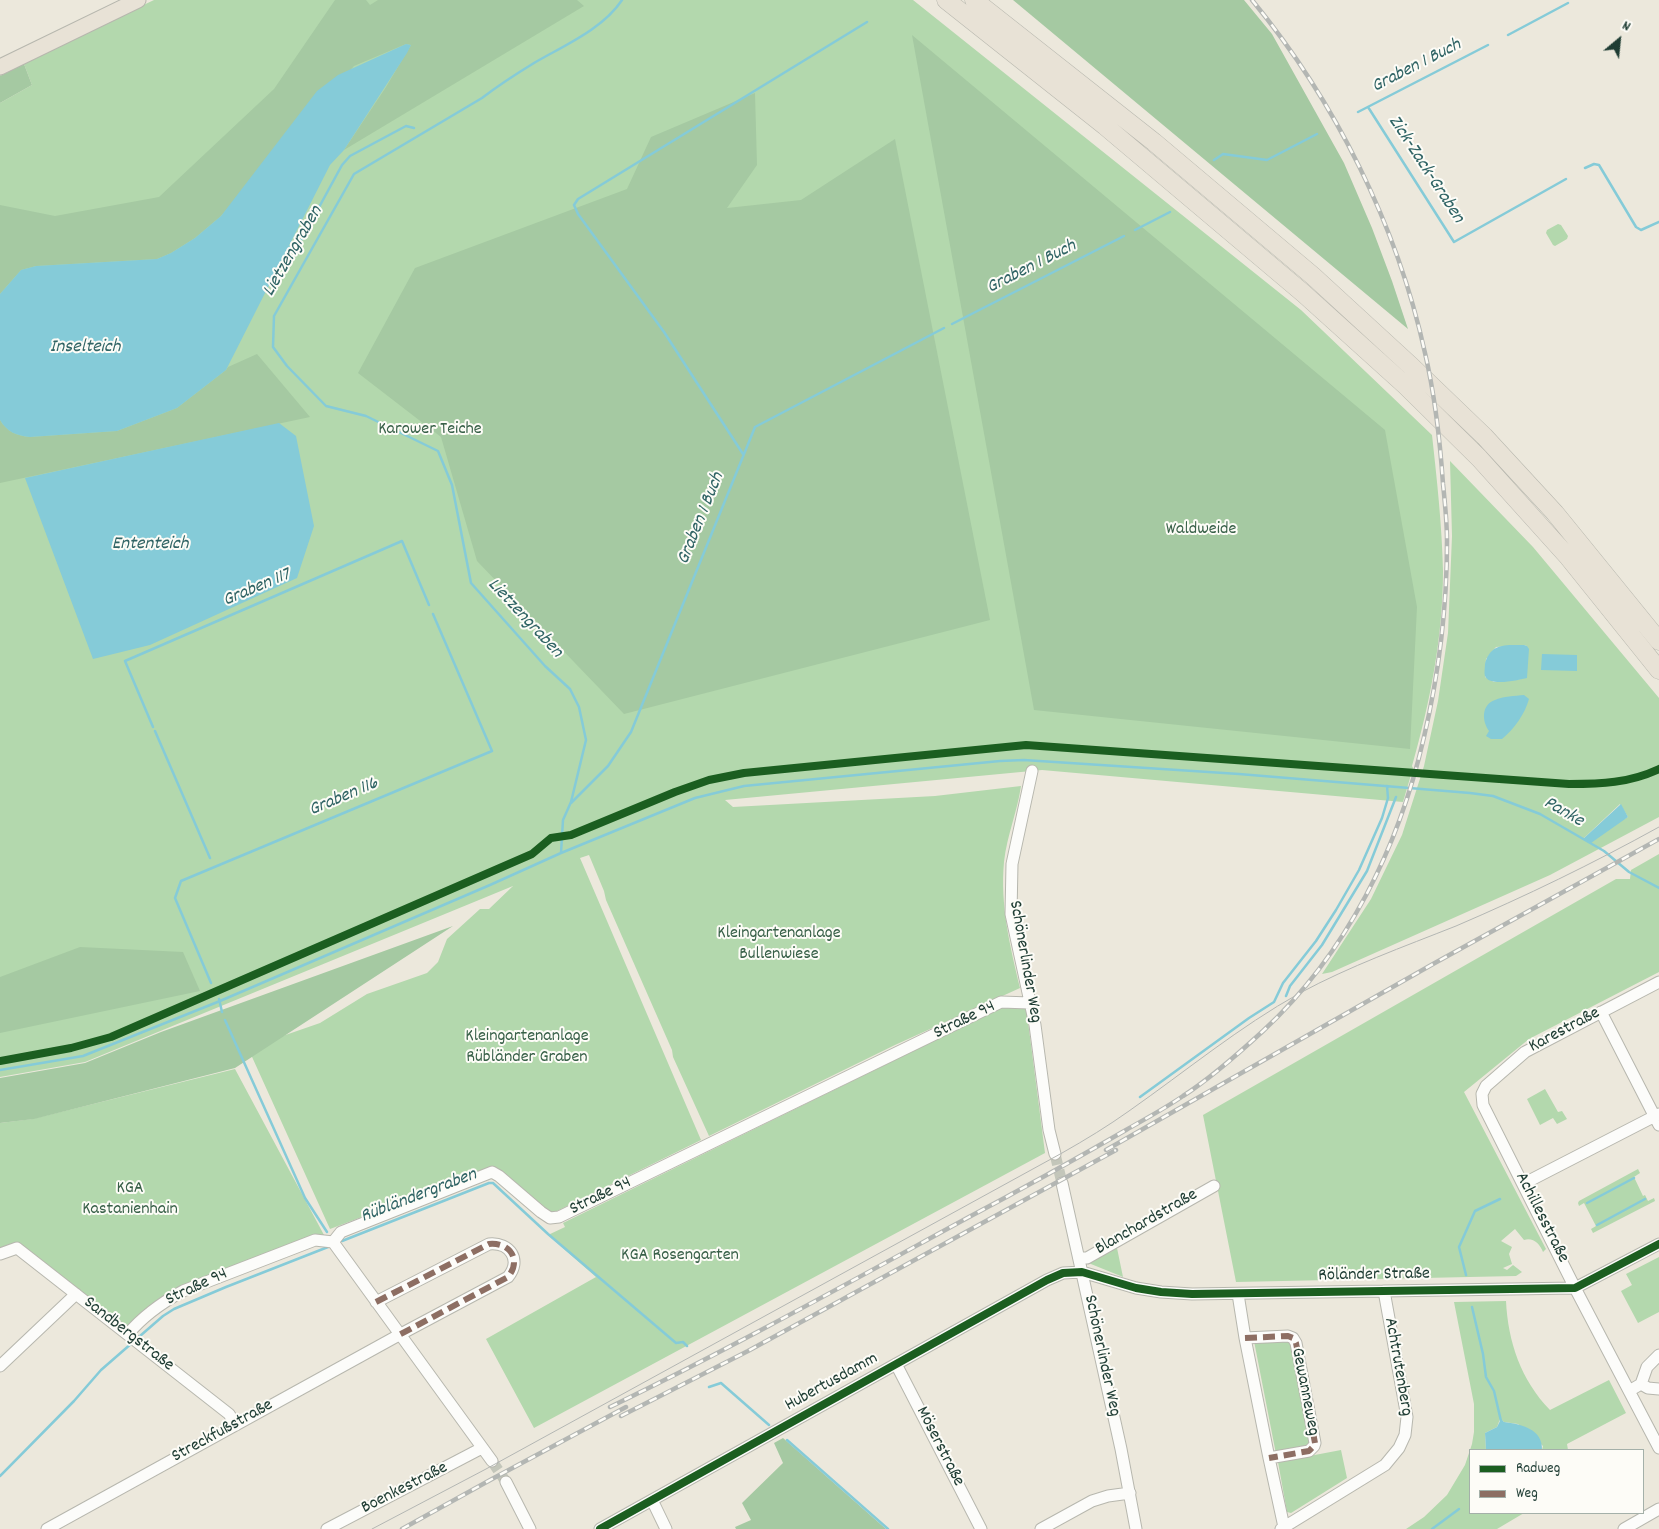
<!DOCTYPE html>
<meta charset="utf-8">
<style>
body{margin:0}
#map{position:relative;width:1659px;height:1529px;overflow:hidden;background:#ece8dc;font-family:Dekko,sans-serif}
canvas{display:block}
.legend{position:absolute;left:1469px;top:1449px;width:175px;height:65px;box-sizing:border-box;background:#fdfcf7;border:1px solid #a4b0a9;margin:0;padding:6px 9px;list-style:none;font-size:15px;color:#1f3d34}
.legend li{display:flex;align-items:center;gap:10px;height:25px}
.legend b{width:25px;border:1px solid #a4b0a9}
.north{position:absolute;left:1594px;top:15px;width:50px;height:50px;-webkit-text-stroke:4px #fdfcf7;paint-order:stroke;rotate:28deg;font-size:14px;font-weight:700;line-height:20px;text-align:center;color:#1f3d34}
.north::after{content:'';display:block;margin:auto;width:18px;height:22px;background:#1f3d34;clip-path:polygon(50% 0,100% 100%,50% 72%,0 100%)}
</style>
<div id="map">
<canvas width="1659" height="1529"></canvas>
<ul class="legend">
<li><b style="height:6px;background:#1b5e20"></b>Radweg</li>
<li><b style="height:6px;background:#8d6e63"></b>Weg</li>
</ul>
<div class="north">N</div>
</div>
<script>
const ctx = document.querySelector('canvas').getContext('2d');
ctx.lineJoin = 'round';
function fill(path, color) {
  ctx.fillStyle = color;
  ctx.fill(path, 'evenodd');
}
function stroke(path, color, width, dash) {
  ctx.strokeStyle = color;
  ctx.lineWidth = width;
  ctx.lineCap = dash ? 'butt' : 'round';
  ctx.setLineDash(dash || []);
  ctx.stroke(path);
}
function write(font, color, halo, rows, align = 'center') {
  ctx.font = font + ' Dekko,sans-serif';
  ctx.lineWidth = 4;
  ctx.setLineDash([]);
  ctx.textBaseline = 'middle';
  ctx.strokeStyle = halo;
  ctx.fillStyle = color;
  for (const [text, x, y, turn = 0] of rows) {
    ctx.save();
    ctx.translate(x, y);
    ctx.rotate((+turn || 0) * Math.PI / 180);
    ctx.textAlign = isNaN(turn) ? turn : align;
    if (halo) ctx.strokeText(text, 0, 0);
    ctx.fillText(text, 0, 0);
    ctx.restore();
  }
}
fill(new Path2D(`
 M 154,0 L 913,0 L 1301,310 L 1432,435 C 1437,480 1442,526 1443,571 C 1443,637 1430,703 1412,766 L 1413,768 L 1403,802 L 1042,770 L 725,800 L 733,807 L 935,796 L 1021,786 C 1017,813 1007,835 1004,862 C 1000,905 1010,946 1020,988 L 895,1045 L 709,1136 L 673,1057 L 672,1050 L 606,900 L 604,891 L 589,855 L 580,858 L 701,1140 L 549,1215 L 494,1167 L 330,1229 L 248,1048 L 320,1023 L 367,994 L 427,973 L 438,962 L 447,939 L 480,909 L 489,909 L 513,886 L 85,1062 L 0,1077 L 0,103 L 32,85 L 24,64 L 0,76 L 0,73 Z
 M 1558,224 L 1561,225 L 1568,236 L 1567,239 L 1555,246 L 1553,245 L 1546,233 L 1547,230 Z
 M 1450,461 L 1533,547 L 1659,698 L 1659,817 L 1550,875 L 1332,972 L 1322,974 L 1371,899 L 1402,835 L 1424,766 L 1438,701 L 1448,633 L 1452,536 ZM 1523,645 L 1527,646 L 1521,679 L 1494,682 L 1485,677 L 1486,659 L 1496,647 ZM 1620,804 L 1628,817 L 1584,839 L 1584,838 Z
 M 1659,854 L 1659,972 L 1529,1039 L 1464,1092 L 1546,1249 L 1543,1252 C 1540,1244 1533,1237 1524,1240 L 1515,1229 L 1501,1241 L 1512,1247 L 1509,1254 L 1512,1264 L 1503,1268 L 1507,1270 L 1513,1265 L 1522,1272 L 1516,1276 L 1236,1282 L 1203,1115 L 1616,879 L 1630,879 L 1631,870 Z
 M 1005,1006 L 1026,1006 L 1045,1153 L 534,1428 L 486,1339 L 596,1277 L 548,1235 L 565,1227 L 563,1223 Z
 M 235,1069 L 324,1235 L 194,1282 L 127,1329 L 18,1244 L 0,1250 L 0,1123 L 32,1119 Z
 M 1545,1089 L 1558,1112 L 1562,1111 L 1567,1119 L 1557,1124 L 1553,1118 L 1540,1125 L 1527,1099 Z
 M 1638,1169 L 1640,1173 L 1634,1177 L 1643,1196 L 1645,1195 L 1648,1201 L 1654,1198 L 1655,1201 L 1593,1233 L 1591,1229 L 1596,1226 L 1584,1203 L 1579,1206 L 1578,1203 L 1579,1201 Z
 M 1114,1245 L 1117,1248 L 1123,1277 L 1086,1262 Z
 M 1659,1257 L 1659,1312 L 1638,1323 L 1621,1291 L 1632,1285 L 1626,1274 Z
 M 1506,1301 C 1508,1342 1521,1380 1550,1410 L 1609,1380 L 1626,1413 L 1567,1444 L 1568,1450 L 1542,1450 L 1543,1446 L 1518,1424 L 1504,1422 L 1500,1419 L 1497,1427 L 1485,1433 L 1486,1450 L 1470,1450 L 1470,1513 L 1524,1513 L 1497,1529 L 1406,1529 L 1424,1517 L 1447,1495 L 1465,1465 L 1472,1444 L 1474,1432 L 1474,1404 L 1454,1302 Z
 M 1286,1340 L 1293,1346 L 1311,1441 L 1306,1448 L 1276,1454 L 1254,1341 Z
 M 1341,1450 L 1347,1478 L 1291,1513 L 1287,1512 L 1278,1462 Z`), '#b3d8ad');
fill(new Path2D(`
 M 335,0 L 366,0 L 370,5 L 378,0 L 577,0 L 584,6 L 344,150 L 386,87 L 411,45 L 406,44 L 354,66 L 221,216 L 195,238 L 171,253 L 157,259 L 36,266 L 21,270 L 0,294 L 0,205 L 55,216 L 159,197 L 274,89 Z
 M 1013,0 L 1244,0 L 1272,34 L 1344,163 L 1372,228 L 1392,281 L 1408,329 Z
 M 912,35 L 1385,430 L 1417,607 L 1410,749 L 1034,710 Z
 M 24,64 L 32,85 L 0,103 L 0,76 Z
 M 755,93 L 757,165 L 727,208 L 801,200 L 895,139 L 990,620 L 624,714 L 477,561 L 441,437 L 358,373 L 415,268 L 627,189 L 651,137 Z
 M 257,354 L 310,417 L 0,483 L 0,420 C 7,432 17,436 30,437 L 117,431 L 177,408 L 226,370 L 228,367 Z
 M 453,926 L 235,1068 L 34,1119 L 0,1123 L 0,1078 L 85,1063 L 161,1032 Z
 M 80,947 L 183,952 L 200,991 L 0,1033 L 0,977 Z
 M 783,1438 L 886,1529 L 736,1529 L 735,1527 L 751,1520 L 742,1503 L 783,1463 L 774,1443 Z`), '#a5c9a2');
fill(new Path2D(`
 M 406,44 L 411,45 L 407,53 L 344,150 L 330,165 L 226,370 L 177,408 L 117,431 L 30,437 C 17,436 7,432 0,420 L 0,294 L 21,270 L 36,266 L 157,259 L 171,253 L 195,238 L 221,216 L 317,91 L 338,75 Z
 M 279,423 L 296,436 L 314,526 L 297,578 L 150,645 L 93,659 L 25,478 Z
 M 1524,645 L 1527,646 L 1529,649 L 1527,678 C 1519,680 1489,687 1485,676 C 1484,673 1485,667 1485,664 C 1486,658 1490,651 1496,648 C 1503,644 1515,645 1524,645 Z
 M 1542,654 L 1577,655 L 1577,671 L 1541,670 Z
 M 1524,695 L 1529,699 C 1525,714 1514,729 1502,739 L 1491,739 L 1486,736 L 1489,731 C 1482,721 1481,705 1495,700 C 1503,696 1515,696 1524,695 Z
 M 1621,804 L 1628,817 L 1591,843 L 1583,839 Z
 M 1501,1419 L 1504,1422 C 1521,1424 1543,1429 1542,1450 L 1486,1450 L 1485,1433 L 1497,1427 Z`), '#85cbd8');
stroke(new Path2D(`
 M 1508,35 L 1568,3
 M 1368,107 L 1454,242 L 1566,179
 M 1358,112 L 1488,45
 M 1214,160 L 1223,154 L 1267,160 L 1317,134
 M 1585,168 L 1594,164 L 1599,165 L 1636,227 L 1641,230 L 1659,222
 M 1135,230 L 1170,212
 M 287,248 L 299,244 L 342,165 L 350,156 L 406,126 L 414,128
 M 952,324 L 1124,236
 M 743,454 L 664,332 L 578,214 L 574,205 L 578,199 L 867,22
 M 153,727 L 125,661 L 402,541 L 429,605
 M 155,731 L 210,858
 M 571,803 L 608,766 L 631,732 L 755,427 L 944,328
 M 561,853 L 563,820 L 571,802 L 586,740 L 579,707 L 570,689 L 545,666 L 471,583 L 452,485 L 438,451 L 366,416 L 326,406 L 287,366 L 273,347 L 274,316 L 354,174 L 482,98 C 499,85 516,74 534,63 C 563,46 603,29 622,0
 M 211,983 L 175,898 L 181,881 L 492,751 L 433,614
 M 1286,996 L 1290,986 L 1322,945 L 1367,871 L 1396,797
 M 219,999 L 222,1012
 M 225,1020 L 305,1198 L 327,1232
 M 0,1070 L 83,1056 L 220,1001 L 490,885 L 561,853 L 695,798 L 744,786 L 1000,761 L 1024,760 L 1239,774 L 1470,793 L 1493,796 L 1540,814 L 1604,851 L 1629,872 L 1659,888
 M 1140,1097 L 1249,1018 L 1274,1002 L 1283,983 L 1316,941 L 1336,910 L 1359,870 L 1382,818 L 1388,798 L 1387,786
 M 1587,1203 L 1634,1178
 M 1597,1225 L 1645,1199
 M 342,1241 L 489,1183 L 493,1183 L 548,1234 L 676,1343 L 683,1342 L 687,1346
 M 1466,1275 L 1459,1247 L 1475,1211 L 1500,1199
 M 1472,1307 L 1483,1354 L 1486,1377 L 1494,1391 L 1501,1421
 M 140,1336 L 163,1316 L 174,1309 L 226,1287 L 328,1247
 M 709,1387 L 721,1383 L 769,1425
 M 787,1440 L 888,1529
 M 0,1476 L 74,1401 L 101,1370 L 132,1343
 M 1432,1529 L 1459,1509`), '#85cbd8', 2.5);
stroke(new Path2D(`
 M 1055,1154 L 1062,1183
 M 492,1461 L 506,1482`), '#c3c6ba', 11, [11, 5.5]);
const minor = new Path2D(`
 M 1032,771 L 1012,864 L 1011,914 L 1035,1025 L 1049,1130 L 1055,1154
 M 1659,982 L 1525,1052 L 1486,1086 L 1482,1094 L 1483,1105 L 1575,1288 L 1659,1448
 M 1601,1012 L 1659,1125
 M 1062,1183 L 1121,1449 L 1136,1529
 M 1523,1184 L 1659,1114
 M 333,1242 L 341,1232 L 492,1172 L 499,1176 L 541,1212 L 550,1218 L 559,1217 L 1001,1002 L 1030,1003
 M 333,1242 L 492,1461
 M 0,1254 L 17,1248 L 229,1414 L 236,1425
 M 1079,1258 L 1087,1258 L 1214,1186
 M 1238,1294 L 1245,1338 L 1269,1458 L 1284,1527
 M 128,1334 C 143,1316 163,1302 183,1291 L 315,1240 L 333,1242
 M 1245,1338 L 1288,1336 L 1293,1338 L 1296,1343 L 1315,1443 L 1314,1446 L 1309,1451 L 1269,1458
 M 896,1364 L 981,1529
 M 0,1366 L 76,1294
 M 1641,1384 L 1648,1388 L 1659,1389
 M 1629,1391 L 1641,1384 L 1647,1367 L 1659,1355
 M 506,1482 L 530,1529
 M 652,1500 L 666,1529
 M 47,1529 L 399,1335 L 508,1277 C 522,1260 510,1242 489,1244 L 376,1302
 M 327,1529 L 482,1448
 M 600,1529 L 1047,1280 L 1063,1273 L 1082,1272 L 1136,1288 L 1161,1292 L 1192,1294 L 1575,1288 L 1659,1244
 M 1041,1529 L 1092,1501 L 1108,1496 L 1130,1493
 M 1281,1529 L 1385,1465 L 1399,1448 L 1405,1435 L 1407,1417 L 1384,1291
 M 1624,1529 L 1659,1509`);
const major = new Path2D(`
 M 0,67 L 138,0`);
const highway = new Path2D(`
 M 946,0 L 1105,126 L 1303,293 L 1406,386 L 1479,458 L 1569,558 L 1659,670
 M 974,0 L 1154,142 L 1313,276 L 1411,366 L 1484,436 L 1555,513 L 1659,641`);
stroke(minor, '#b7b7ae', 13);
stroke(major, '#b7b7ae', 17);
stroke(highway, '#b7b7ae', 19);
stroke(minor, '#fcfcfa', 11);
stroke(major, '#e8e2d6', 15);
stroke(highway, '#e8e2d6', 18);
stroke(new Path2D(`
 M 372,1529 L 486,1469 L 1062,1153 C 1085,1140 1108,1126 1129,1111 C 1186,1071 1239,1027 1300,993 C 1350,966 1403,947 1456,926 C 1526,896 1592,864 1659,827`), '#b3b6b3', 1);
const rail = new Path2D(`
 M 1106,1150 L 1433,964 L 1659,839
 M 610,1407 C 732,1348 850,1282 969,1217 C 1022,1189 1074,1160 1126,1130 C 1145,1119 1164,1109 1183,1096 C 1211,1078 1238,1054 1263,1031 C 1347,953 1399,847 1424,737 C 1439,673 1447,607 1447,541 C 1447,522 1445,503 1443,484 C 1440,440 1435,396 1425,353 C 1397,225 1335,101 1252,0
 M 621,1416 L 748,1351 L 1116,1150
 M 402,1529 L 492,1479 L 626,1407`);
stroke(rail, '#b3b6b3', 4.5);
stroke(rail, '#fdfcf7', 2.5, [8]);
stroke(new Path2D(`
 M 376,1302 L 489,1244 C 510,1242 522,1260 508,1277 L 399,1335
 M 1245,1338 L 1288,1336 L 1293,1338 L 1296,1343 L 1315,1443 L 1314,1446 L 1309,1451 L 1269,1458`), '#8d6e63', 6, [12, 6]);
stroke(new Path2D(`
 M 0,1061 L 71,1048 L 111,1037 L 532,854 L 551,838 L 571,835 L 675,792 L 709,780 L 744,773 L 1026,745 L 1569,784 C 1601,784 1629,783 1659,769
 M 600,1529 L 1047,1280 L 1063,1273 L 1082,1272 L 1136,1288 L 1161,1292 L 1192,1294 L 1575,1288 L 1659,1244`), '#1b5e20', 8);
write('18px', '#386048', '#fdfcf7', [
 ["Karower Teiche",430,431],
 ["Waldweide",1201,531],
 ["Kleingartenanlage",779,935],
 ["Bullenwiese",779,956],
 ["Kleingartenanlage",527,1038],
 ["Rübländer Graben",527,1059],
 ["KGA",130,1190],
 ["Kastanienhain",130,1211],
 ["KGA Rosengarten",680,1257]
]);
write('18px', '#1f3d34', '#fdfcf7', [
 ["Schönerlinder Weg",1024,962,80],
 ["Straße 94",965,1021,-26],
 ["Karestraße",1565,1031,-28],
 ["Straße 94",601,1197,-26],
 ["Achillesstraße",1541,1218,63],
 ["Blanchardstraße",1147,1223,-30],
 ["Röländer Straße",1374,1276,-1],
 ["Straße 94",197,1288,-25],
 ["Sandbergstraße",128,1335,38],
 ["Schönerlinder Weg",1101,1356,78],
 ["Achtrutenberg",1397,1367,80],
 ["Hubertusdamm",832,1383,-29],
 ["Gewanneweg",1304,1392,79],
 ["Streckfußstraße",223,1432,-29],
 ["Möserstraße",939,1447,63],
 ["Boenkestraße",405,1489,-27]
]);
write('italic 19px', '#306465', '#fdfcf7', [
 ["Graben 1 Buch",1417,67,-27],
 ["Zick-Zack-Graben",1425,170,57],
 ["Lietzengraben",294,252,-60],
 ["Graben 1 Buch",1032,268,-27],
 ["Inselteich",85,348],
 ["Graben 1 Buch",702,519,-68],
 ["Ententeich",150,545],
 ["Graben 117",257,589,-23],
 ["Lietzengraben",524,619,47],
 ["Graben 116",344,798,-23],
 ["Panke",1563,813,30],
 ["Rübländergraben",419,1197,-21]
]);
</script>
